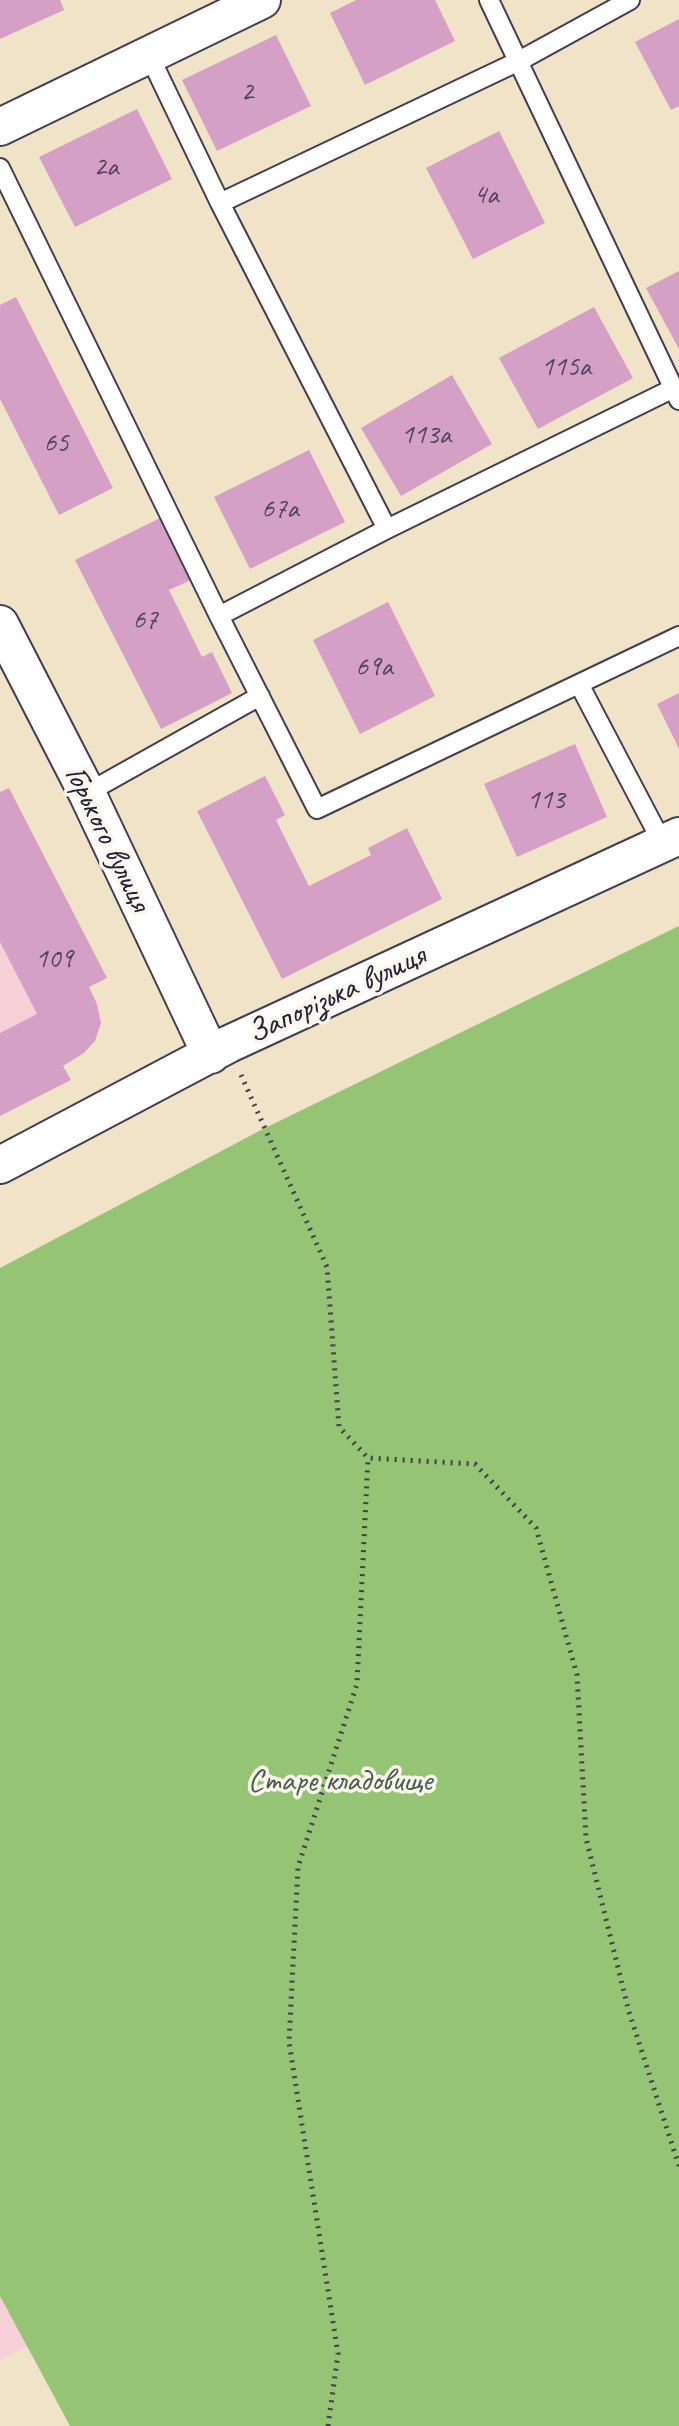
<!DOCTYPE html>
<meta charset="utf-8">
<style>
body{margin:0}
canvas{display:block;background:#f1e3c7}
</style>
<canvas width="679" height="2426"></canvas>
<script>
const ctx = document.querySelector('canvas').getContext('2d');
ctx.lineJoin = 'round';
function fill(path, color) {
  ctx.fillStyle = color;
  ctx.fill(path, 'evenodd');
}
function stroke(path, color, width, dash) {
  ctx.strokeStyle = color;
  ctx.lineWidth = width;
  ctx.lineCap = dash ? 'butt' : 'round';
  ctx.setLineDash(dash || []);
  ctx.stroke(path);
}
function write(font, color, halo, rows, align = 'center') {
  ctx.font = font + ' Caveat,sans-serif';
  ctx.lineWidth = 7;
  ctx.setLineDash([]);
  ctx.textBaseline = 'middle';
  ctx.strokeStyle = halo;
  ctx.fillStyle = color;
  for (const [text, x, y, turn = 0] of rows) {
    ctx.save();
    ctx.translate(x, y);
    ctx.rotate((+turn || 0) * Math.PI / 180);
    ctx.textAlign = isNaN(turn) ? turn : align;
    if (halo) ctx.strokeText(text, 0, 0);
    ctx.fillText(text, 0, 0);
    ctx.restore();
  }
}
fill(new Path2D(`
 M 0,942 L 37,1014 L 0,1033 Z
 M 0,2296 L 28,2346 L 0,2360 Z`), '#f6cfd7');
fill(new Path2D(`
 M 679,926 L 679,2426 L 70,2426 L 0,2296 L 0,1268 L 263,1129 Z`), '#95c574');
fill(new Path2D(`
 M 0,0 L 60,0 L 64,10 L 0,39 Z
 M 356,0 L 435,0 L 455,41 L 365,85 L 330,13 Z
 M 679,19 L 679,106 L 671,110 L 635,42 Z
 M 276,35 L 311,106 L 217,151 L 182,80 Z
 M 137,109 L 172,179 L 75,227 L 39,157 Z
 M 499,131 L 545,223 L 473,259 L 426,168 Z
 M 679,271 L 679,349 L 646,288 Z
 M 16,297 L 113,488 L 59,515 L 0,399 L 0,305 Z
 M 594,307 L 633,378 L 538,429 L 499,358 Z
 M 452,375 L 492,444 L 401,496 L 361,428 Z
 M 309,450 L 345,522 L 250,569 L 214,497 Z
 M 160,518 L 191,580 L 169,590 L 202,657 L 212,652 L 232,693 L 161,729 L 75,560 Z
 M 388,602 L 435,696 L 360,734 L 313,640 Z
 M 679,693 L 679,749 L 657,704 Z
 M 575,744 L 607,817 L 517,857 L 484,784 Z
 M 265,776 L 285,815 L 276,820 L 309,886 L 371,855 L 368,848 L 407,828 L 442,899 L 282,979 L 197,811 Z
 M 9,788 L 107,978 L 89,987 L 97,1004 L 101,1023 L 95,1041 L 84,1053 L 63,1066 L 71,1080 L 0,1116 L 0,1033 L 37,1014 L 0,942 L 0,792 Z`), '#d5a0c5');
const service = new Path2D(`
 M 489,0 L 679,400
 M 149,55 L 220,203 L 387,529
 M 0,168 L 219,616 L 317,809 L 679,636
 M 220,203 L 519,61 L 630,0
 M 219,616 L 387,529 L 674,388
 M 579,684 L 663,844
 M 87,793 L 260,696`);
const minor = new Path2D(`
 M 0,127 L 262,0
 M 0,624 L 87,793 L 211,1055
 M 0,1165 L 229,1044 L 679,836`);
stroke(service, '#413f50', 22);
stroke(minor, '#413f50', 40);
stroke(new Path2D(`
 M 241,1075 L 327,1267 L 339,1427 L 368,1458 L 475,1464 L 536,1528 L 577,1675 L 586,1838 L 629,2012 L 679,2166
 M 328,2426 L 338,2354 L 289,2042 L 298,1867 L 357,1684 L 368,1458`), '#413f50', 5, [2, 6]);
stroke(service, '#fff', 18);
stroke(minor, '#fff', 36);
write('28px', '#4f425e', null, [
 ["2",247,93],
 ["2а",106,168],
 ["4а",486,196],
 ["115а",566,368],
 ["113а",426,436],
 ["65",56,444],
 ["67а",280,510],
 ["67",145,621],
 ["69а",374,668],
 ["113",546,801],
 ["109",54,960]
]);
write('32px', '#22223b', '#fbf7ec', [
 ["Горького вулиця",107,839,64],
 ["Запорізька вулиця",337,995,-25]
]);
write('32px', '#4a5b4f', '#fbf7ec', [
 ["Старе кладовище",340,1782]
]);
</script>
